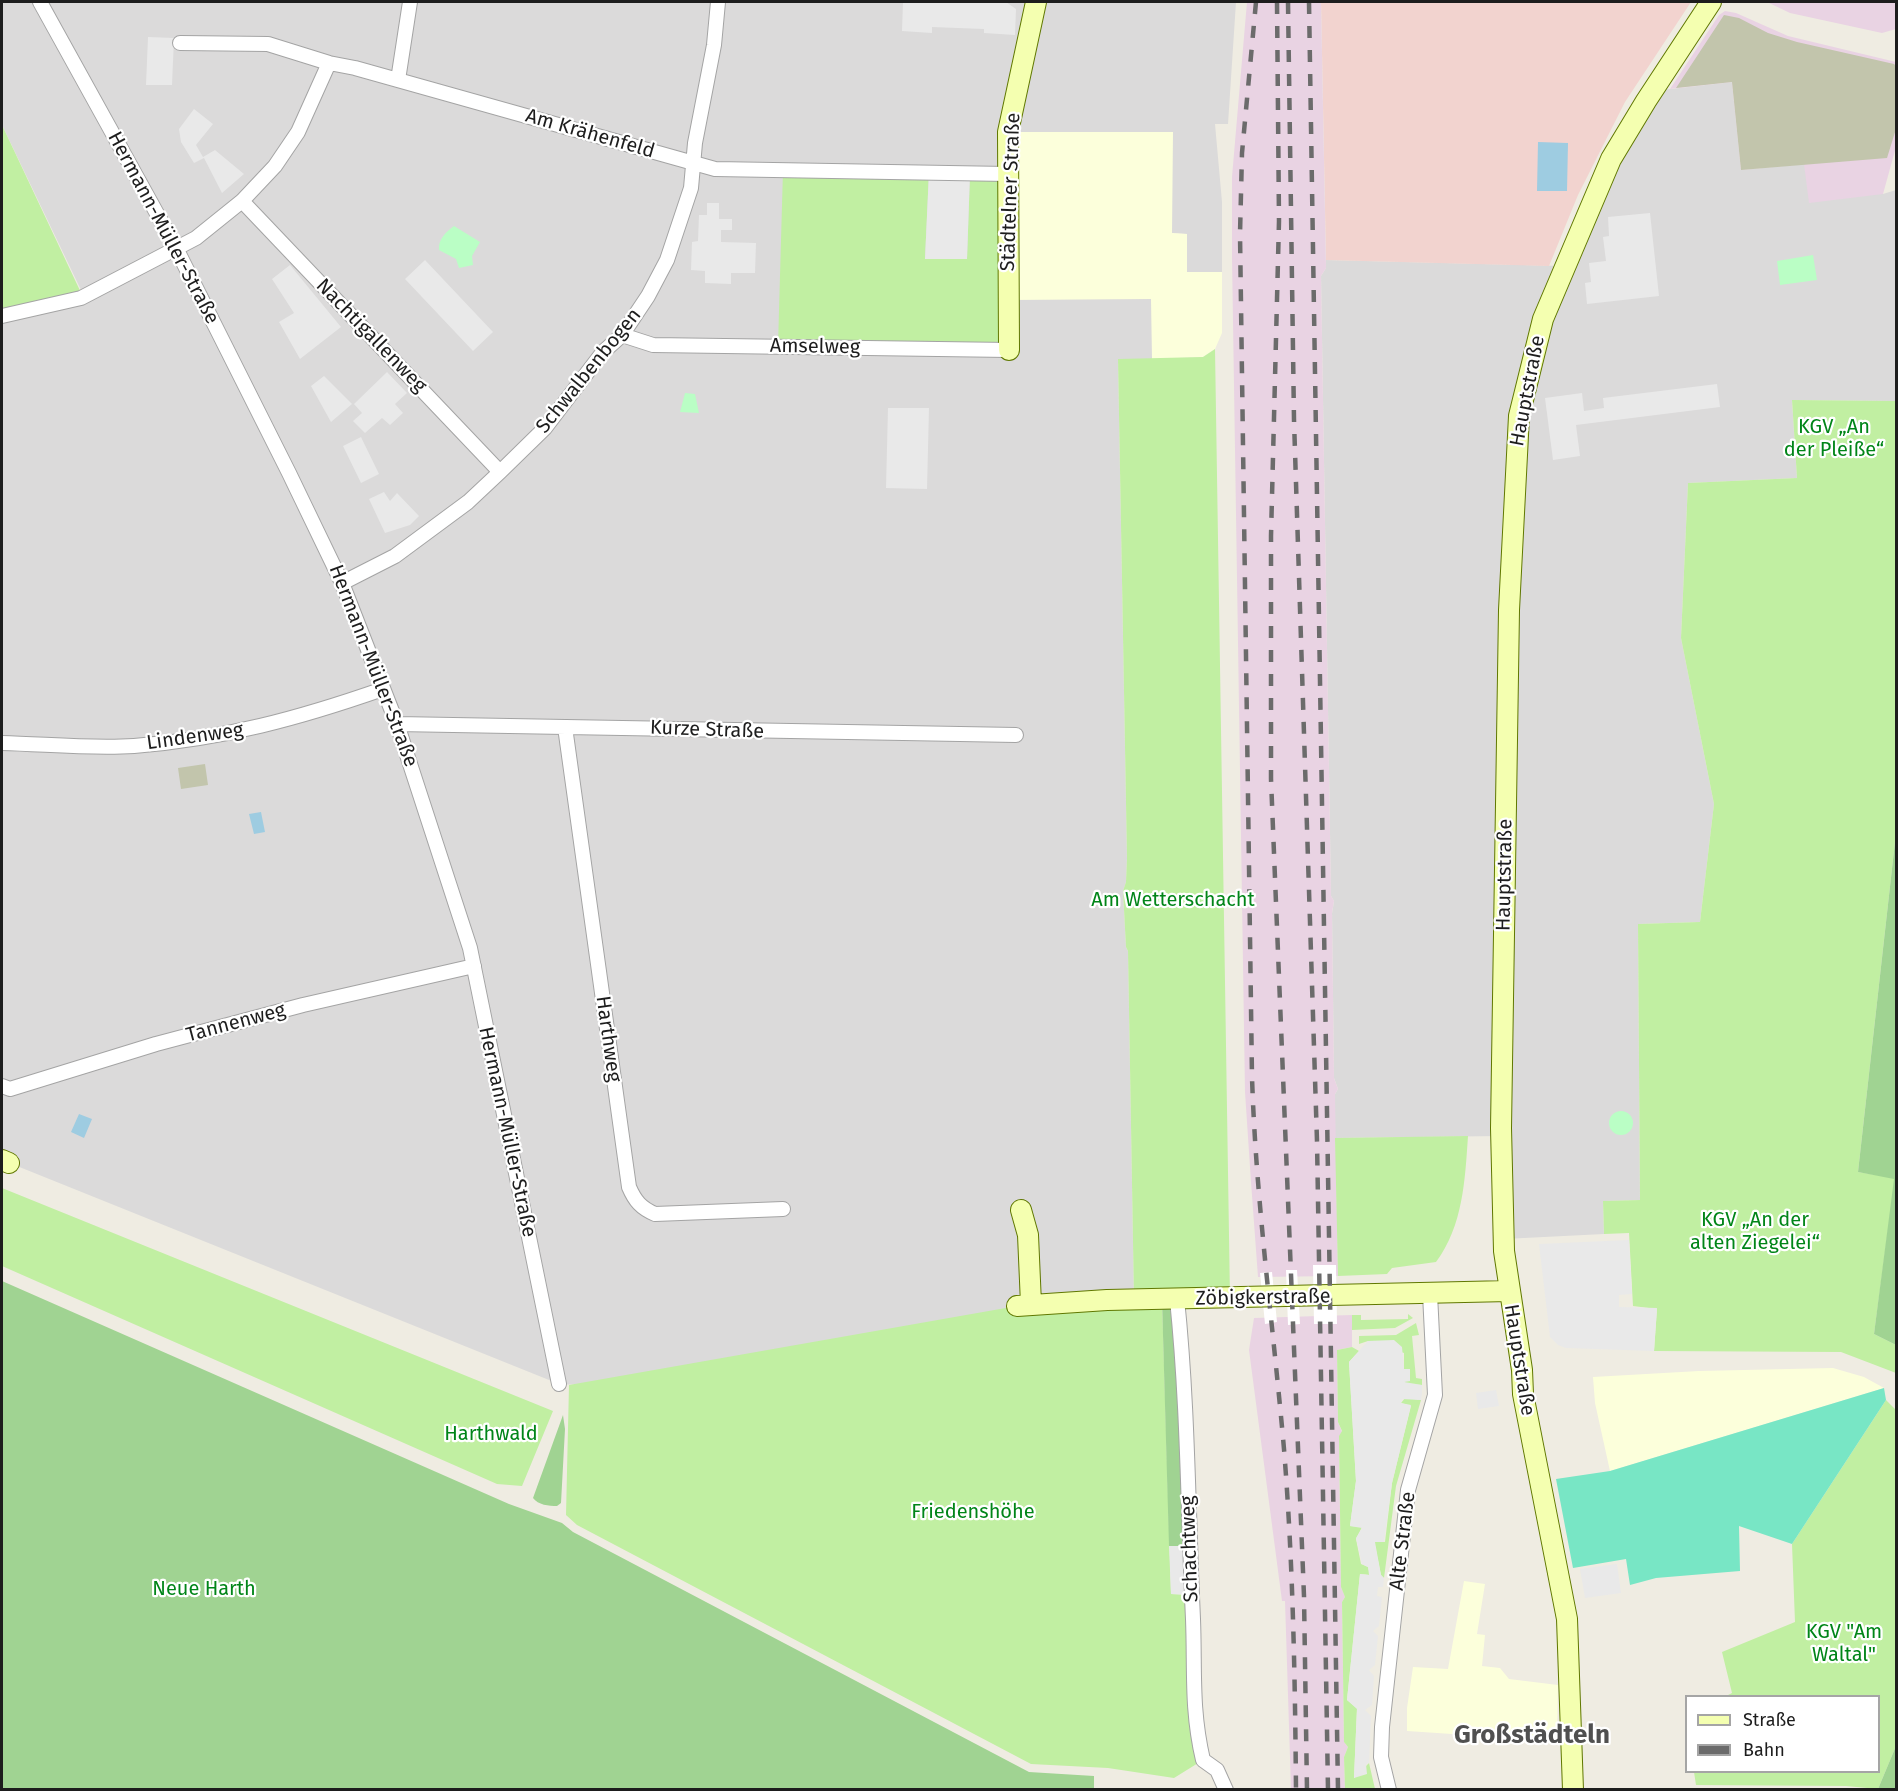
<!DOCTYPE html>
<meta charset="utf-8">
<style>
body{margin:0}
#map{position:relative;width:1898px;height:1791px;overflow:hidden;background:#efece2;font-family:"Fira Sans",sans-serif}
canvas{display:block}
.frame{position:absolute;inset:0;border:3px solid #1d1d1d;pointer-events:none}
.legend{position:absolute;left:1685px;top:1695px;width:195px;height:78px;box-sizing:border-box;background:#fff;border:2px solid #a5a5a5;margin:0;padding:8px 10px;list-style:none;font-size:18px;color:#1d1d1d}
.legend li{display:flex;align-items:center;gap:12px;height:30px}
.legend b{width:30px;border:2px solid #a5a5a5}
</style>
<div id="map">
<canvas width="1898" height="1791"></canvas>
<div class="frame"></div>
<ul class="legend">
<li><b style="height:8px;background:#f4ffb0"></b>Straße</li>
<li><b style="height:8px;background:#6b6b6b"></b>Bahn</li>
</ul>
</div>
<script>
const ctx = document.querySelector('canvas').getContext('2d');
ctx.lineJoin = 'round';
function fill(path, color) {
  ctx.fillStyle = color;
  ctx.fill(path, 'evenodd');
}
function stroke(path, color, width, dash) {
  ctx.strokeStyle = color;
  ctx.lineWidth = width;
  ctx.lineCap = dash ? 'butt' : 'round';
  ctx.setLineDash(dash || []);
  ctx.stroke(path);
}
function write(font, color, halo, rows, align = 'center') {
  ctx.font = font + ' "Fira Sans",sans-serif';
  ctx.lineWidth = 4.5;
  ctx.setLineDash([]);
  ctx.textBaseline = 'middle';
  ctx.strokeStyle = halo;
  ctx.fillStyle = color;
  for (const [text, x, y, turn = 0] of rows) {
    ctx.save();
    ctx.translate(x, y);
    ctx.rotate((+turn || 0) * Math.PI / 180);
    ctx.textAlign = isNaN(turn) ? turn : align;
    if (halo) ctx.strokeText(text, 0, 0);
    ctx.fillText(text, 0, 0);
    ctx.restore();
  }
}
fill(new Path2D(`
 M 2,2 L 1236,2 L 1228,124 L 1215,124 L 1222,202 L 1222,272 L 1187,272 L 1187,234 L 1171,233 L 1172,132 L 1009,132 L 1152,299 L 1152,359 L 1118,359 L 1127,858 L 1126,882 L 1123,891 L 1126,947 L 1128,951 L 1134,1300 L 837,1339 L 580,1385 L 559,1384 L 2,1160 L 2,316 L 81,290 L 2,125 Z
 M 1732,82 L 1741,170 L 1804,164 L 1883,194 L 1896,190 L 1896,401 L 1792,400 L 1797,478 L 1688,483 L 1681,638 L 1714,804 L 1700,922 L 1638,924 L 1640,1200 L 1603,1201 L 1604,1234 L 1504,1239 L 1501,1136 L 1335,1138 L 1335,1094 L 1338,1089 L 1334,1078 L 1332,913 L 1334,901 L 1331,896 L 1321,276 L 1326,268 L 1326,260 L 1563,266 L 1653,91 Z`), '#dbdada');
fill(new Path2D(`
 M 1321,2 L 1691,2 L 1625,102 L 1578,195 L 1549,266 L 1326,260 Z`), '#f2d3cf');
fill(new Path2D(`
 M 1247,2 L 1321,2 L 1326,268 L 1321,276 L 1331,896 L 1334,901 L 1332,913 L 1334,1078 L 1338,1089 L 1335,1094 L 1338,1276 L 1258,1277 L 1251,1182 L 1245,1092 L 1232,257 L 1232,177 Z
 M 1767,2 L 1896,2 L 1896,29 L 1882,33 L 1790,13 Z
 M 1725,11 L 1736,13 L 1788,36 L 1896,62 L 1896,147 L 1883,194 L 1809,203 L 1804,164 L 1741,170 L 1732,82 L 1670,89 L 1719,15 Z
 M 1352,1315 L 1352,1347 L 1337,1350 L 1338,1422 L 1342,1432 L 1339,1437 L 1341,1587 L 1345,1597 L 1342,1602 L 1344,1742 L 1348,1747 L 1344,1757 L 1345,1789 L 1291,1789 L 1285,1601 L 1282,1601 L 1249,1350 L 1254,1318 Z`), '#e9d3e3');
fill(new Path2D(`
 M 1008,132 L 1173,132 L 1172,233 L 1187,234 L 1187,272 L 1222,272 L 1222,333 L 1215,349 L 1203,357 L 1152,359 L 1151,299 L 1009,300 Z
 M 1833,1368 L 1864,1377 L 1884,1388 L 1610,1471 L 1595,1403 L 1593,1377 L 1699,1371 Z
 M 1464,1581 L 1485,1584 L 1477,1634 L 1485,1635 L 1482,1666 L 1500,1668 L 1509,1679 L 1558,1685 L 1557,1741 L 1407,1731 L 1407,1708 L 1413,1667 L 1448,1669 Z`), '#fcffdb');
fill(new Path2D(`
 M 1724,15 L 1739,18 L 1768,33 L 1797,42 L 1894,64 L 1896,66 L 1896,129 L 1887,158 L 1741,170 L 1732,82 L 1676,88 Z
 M 205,764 L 208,785 L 181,789 L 178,768 Z`), '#c2c5ac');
fill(new Path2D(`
 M 2,125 L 83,297 L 2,316 Z
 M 783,170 L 929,172 L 925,259 L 967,259 L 970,173 L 1007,174 L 1009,350 L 778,346 Z
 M 1215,349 L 1230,1298 L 1162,1300 L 1171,1594 L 1192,1595 L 1203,1760 L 1174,1778 L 1108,1768 L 1031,1764 L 577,1525 L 566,1515 L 569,1385 L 1017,1306 L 1134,1300 L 1128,951 L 1126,947 L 1123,891 L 1126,882 L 1127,858 L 1118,359 L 1203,357 Z
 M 1792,400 L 1896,401 L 1896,833 L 1858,1172 L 1895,1178 L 1874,1334 L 1896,1345 L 1896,1373 L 1841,1352 L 1654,1351 L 1657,1309 L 1633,1306 L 1629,1233 L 1604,1234 L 1603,1201 L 1640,1200 L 1638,924 L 1700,922 L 1714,804 L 1681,638 L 1688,483 L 1797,478 Z
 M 1468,1136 C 1465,1180 1463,1226 1436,1262 L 1392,1268 L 1387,1274 L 1338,1276 L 1335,1138 Z
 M 2,1188 L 553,1411 L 522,1486 L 497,1484 L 2,1266 Z
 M 1408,1314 L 1413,1318 L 1395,1328 L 1352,1330 L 1352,1315 L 1361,1315 L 1361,1320 L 1408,1319 Z
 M 1416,1323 L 1419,1335 L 1412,1336 L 1416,1378 L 1422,1379 L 1422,1385 L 1406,1384 L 1404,1381 L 1410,1369 L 1404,1370 L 1404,1353 L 1368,1341 L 1359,1344 L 1359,1336 L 1396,1335 Z
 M 1352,1347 L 1359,1351 L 1349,1362 L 1356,1481 L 1350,1526 L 1362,1527 L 1356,1539 L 1361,1564 L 1368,1567 L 1370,1575 L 1360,1574 L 1347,1700 L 1357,1708 L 1354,1778 L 1369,1763 L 1375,1789 L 1345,1789 L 1344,1757 L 1348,1747 L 1344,1742 L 1342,1602 L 1345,1597 L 1341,1587 L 1339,1436 L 1342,1431 L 1338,1422 L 1337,1350 Z
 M 1405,1398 L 1421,1400 L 1396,1486 L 1384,1578 L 1381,1575 L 1374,1541 L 1385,1542 L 1392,1483 L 1411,1406 L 1401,1403 Z
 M 1886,1400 L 1896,1410 L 1896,1746 L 1878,1789 L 1846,1786 L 1696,1785 L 1694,1772 L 1878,1772 L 1878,1696 L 1726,1696 L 1732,1693 L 1722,1652 L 1795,1622 L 1792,1544 Z`), '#c1efa2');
fill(new Path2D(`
 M 1896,833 L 1896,1345 L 1874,1334 L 1894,1179 L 1858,1172 Z
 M 2,1281 L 509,1504 L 562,1523 L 573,1532 L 1029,1772 L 1094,1776 L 1094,1789 L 2,1789 Z
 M 1177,1299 L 1190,1546 L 1169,1546 L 1162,1300 Z
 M 563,1415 L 565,1429 L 561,1503 L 557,1506 C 549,1506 538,1505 533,1498 Z
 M 1896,1746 L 1896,1789 L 1878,1790 L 1878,1789 Z`), '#a0d392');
fill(new Path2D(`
 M 454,226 L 480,242 L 472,256 L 473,265 L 459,268 L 456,259 L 439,250 C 438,239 446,232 454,226 Z
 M 1813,255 L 1817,280 L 1780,285 L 1777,261 Z
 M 685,393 L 695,394 L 699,413 L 680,412 Z
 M1609 1123a12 12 0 1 1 24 0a12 12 0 1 1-24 0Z`), '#bafec5');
fill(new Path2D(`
 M 1884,1388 L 1886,1400 L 1792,1544 L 1739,1526 L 1740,1571 L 1656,1578 L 1630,1585 L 1626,1559 L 1573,1568 L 1556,1479 L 1610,1471 Z`), '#78e6c5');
fill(new Path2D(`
 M 903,2 L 1006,2 L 1016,9 L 1015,35 L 984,33 L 984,29 L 932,27 L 932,33 L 902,31 Z
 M 148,37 L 174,38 L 172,85 L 146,85 Z
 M 194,109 L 213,124 L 196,145 L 203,157 L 215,150 L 244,174 L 222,193 L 204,158 L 194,163 L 181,142 L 179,129 Z
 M 929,172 L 970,173 L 967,259 L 925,259 Z
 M 707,203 L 719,203 L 719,219 L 732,219 L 732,230 L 721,230 L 721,242 L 756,243 L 755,273 L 731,273 L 731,284 L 705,283 L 705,271 L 691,270 L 692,242 L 698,241 L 699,215 L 707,215 Z
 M 1650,213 L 1659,296 L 1587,304 L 1585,283 L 1591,282 L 1589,263 L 1606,261 L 1603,237 L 1609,236 L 1608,217 Z
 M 425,260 L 493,332 L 473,351 L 405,279 Z
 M 290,265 L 341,327 L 300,359 L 279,322 L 294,313 L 272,279 Z
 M 387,372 L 407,393 L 395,404 L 403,413 L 390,425 L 382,418 L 365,433 L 353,421 L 362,413 L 354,404 Z
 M 324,376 L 352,404 L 331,422 L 311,386 Z
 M 1717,384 L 1720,407 L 1576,425 L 1580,456 L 1553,460 L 1545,398 L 1582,393 L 1584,411 L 1604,408 L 1603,398 Z
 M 888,408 L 929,408 L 927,489 L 886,488 Z
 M 361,437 L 379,474 L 361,483 L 343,446 Z
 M 384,492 L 390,501 L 397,493 L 419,516 L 410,525 L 385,533 L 369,499 Z
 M 1629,1240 L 1632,1294 L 1619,1295 L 1619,1307 L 1657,1308 L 1654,1351 L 1566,1348 L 1558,1345 L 1550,1337 L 1539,1244 Z
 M 1394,1340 L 1402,1347 L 1404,1369 L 1410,1369 L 1410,1381 L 1404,1382 L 1422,1385 L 1422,1393 L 1421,1400 L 1402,1399 L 1401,1403 L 1411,1405 L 1392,1483 L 1384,1542 L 1375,1542 L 1381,1575 L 1384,1578 L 1383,1587 L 1378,1587 L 1377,1596 L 1382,1597 L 1379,1626 L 1373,1631 L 1378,1636 L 1375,1665 L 1369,1670 L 1374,1676 L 1372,1705 L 1365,1710 L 1371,1716 L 1369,1763 L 1366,1764 L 1367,1774 L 1354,1778 L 1357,1709 L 1347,1700 L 1360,1574 L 1369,1575 L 1368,1567 L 1362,1564 L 1356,1538 L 1362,1528 L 1350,1526 L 1356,1481 L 1349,1362 L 1368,1341 Z
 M 1496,1390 L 1499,1406 L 1478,1409 L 1476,1393 Z
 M 1169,1546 L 1190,1546 L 1192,1595 L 1171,1594 Z
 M 1617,1564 L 1621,1593 L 1585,1598 L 1580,1569 Z`), '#e9e9e9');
fill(new Path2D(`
 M 1538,142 L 1568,143 L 1567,191 L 1537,191 Z
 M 261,812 L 265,832 L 254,834 L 249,814 Z
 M 79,1114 L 92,1119 L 84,1138 L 71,1132 Z`), '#9ecce1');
fill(new Path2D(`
 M 1313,1265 L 1336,1265 L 1337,1324 L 1314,1324 Z
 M 1286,1270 L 1297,1270 L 1300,1324 L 1288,1325 Z
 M 1272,1272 L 1277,1322 L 1265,1324 L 1260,1273 Z`), '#fff');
const street = new Path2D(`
 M 40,2 L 176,248 L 289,473 L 342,583 L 397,724 L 470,948 L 559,1384
 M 180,43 L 268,44 L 329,63 L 355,68 L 715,169 L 1007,174
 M 398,80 L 410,2
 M 242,201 L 500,472
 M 2,316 L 81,298 L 196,238 L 242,201 L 275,166 L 298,132 L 329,63
 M 622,335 L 653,345 L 1009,350
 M 342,583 L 395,556 L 468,502 L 500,472 L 545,428 L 603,352 L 622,335 L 648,296 L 667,260 L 691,188 L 695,143 L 714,45 L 718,2
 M 397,724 L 1016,735
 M 565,727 L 629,1187 C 635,1201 641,1208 655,1214 L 783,1209
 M 2,743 C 45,744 91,749 134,746 C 223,739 300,718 383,689
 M 2,1086 L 10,1089 L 156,1044 L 303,1005 L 474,966
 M 1177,1299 C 1188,1405 1188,1512 1193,1619 C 1195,1669 1191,1709 1203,1760 L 1217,1770 L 1226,1790
 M 1389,1790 L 1381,1757 L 1382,1727 L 1408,1490 L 1435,1395 L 1430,1294`);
const secondary = new Path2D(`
 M 1009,350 L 1008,132 L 1036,2
 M 2,1160 L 9,1163
 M 1021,1210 L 1028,1235 L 1031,1304
 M 1017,1306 L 1107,1300 L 1509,1291
 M 1573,1790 L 1567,1619 L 1523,1394 L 1522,1370 L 1504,1251 L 1501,1128 L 1509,610 L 1519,416 L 1543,319 L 1611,159 L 1646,101 L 1711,2`);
stroke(street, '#a4a4a4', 16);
stroke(secondary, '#607800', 22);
stroke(street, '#fff', 14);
stroke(secondary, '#f4ffb0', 20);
stroke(new Path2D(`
 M 1256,2 L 1242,153 L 1240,234 L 1252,1077 C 1256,1202 1273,1324 1284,1449 C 1293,1562 1295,1676 1296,1790
 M 1277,2 L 1279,221 L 1271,536 L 1271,779 L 1304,1596 L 1307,1790
 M 1288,2 L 1294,420 L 1317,1141 L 1328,1790
 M 1309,2 L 1338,1790`), '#6b6b6b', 4.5, [12, 12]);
write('20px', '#1d1d1d', '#fff', [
 ["Am Krähenfeld",590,134,16],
 ["Städtelner Straße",1011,192,-88],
 ["Hermann-Müller-Straße",163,228,62],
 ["Nachtigallenweg",371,336,46],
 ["Amselweg",815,347,1],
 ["Schwalbenbogen",589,371,-51],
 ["Hauptstraße",1528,391,-79],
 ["Hermann-Müller-Straße",373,666,69],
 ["Kurze Straße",707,730,2],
 ["Lindenweg",195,737,-8],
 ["Hauptstraße",1505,875,-89],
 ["Tannenweg",236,1023,-15],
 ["Harthweg",608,1039,82],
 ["Hermann-Müller-Straße",507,1132,78],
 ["Zöbigkerstraße",1263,1298,-1],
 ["Hauptstraße",1519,1360,81],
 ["Alte Straße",1403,1541,-83],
 ["Schachtweg",1190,1549,-92]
]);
write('20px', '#018518', '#fff', [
 ["KGV „An",1834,427],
 ["der Pleiße“",1834,450],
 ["Am Wetterschacht",1173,900],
 ["KGV „An der",1755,1220],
 ["alten Ziegelei“",1755,1243],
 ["Harthwald",491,1434],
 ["Friedenshöhe",973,1512],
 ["Neue Harth",204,1589],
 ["KGV \"Am",1844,1632],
 ["Waltal\"",1844,1655]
]);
write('bold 26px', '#505050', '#fff', [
 ["Großstädteln",1532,1736]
]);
</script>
